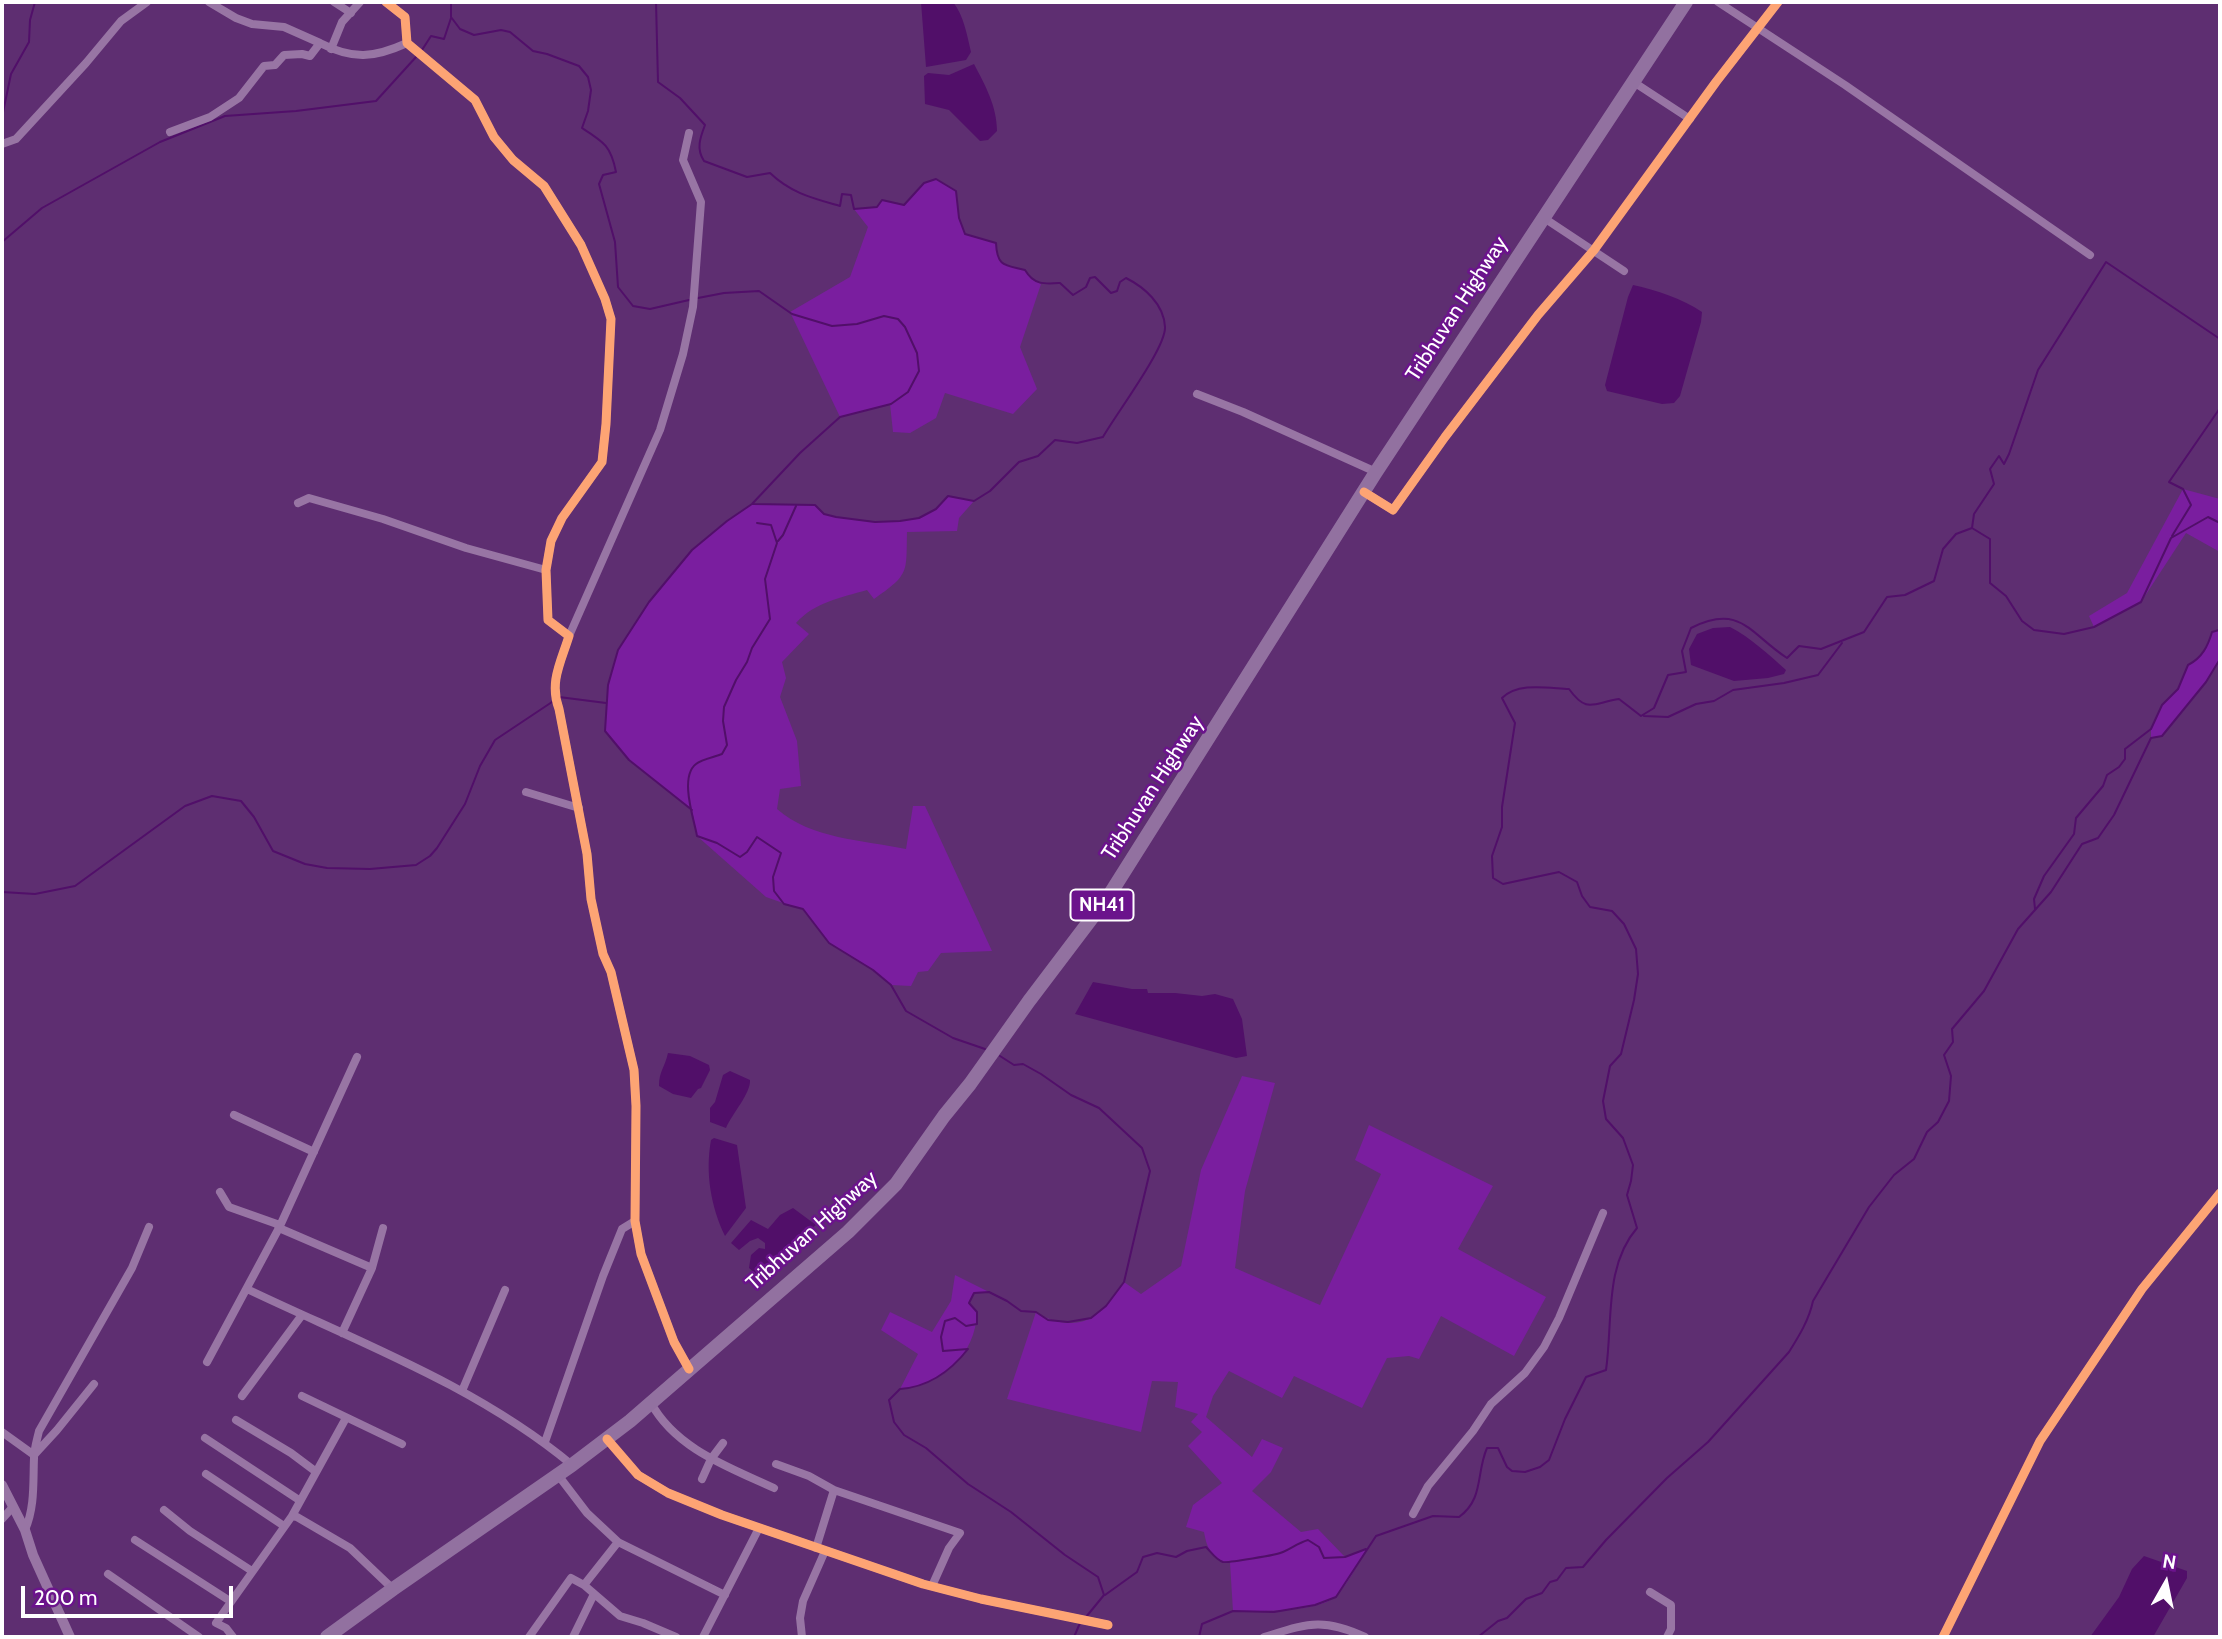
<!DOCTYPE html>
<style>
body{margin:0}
#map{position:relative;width:2222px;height:1639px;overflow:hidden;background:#5e2e71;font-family:Cabin,sans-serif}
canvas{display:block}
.frame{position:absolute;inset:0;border:4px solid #fff;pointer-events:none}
.north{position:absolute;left:2131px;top:1548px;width:70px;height:70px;-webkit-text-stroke:5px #6b138c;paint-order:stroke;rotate:9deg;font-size:19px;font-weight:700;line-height:28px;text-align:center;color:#fff}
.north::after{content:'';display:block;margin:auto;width:24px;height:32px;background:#fff;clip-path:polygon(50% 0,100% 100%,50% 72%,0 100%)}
.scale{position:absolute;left:21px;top:1586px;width:212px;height:32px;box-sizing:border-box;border:4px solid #fff;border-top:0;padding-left:9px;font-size:21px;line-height:24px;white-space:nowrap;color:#fff;-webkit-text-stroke:5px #6b138c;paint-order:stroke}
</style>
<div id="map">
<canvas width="2222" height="1639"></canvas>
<div class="frame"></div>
<div class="north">N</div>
<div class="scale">200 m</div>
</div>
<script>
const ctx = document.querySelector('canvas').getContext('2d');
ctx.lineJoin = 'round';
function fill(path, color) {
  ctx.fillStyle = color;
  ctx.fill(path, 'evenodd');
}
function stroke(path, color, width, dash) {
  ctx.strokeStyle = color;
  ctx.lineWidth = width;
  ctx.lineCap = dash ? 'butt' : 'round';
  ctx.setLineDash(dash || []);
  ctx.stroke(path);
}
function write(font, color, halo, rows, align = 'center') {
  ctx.font = font + ' Cabin,sans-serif';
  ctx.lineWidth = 5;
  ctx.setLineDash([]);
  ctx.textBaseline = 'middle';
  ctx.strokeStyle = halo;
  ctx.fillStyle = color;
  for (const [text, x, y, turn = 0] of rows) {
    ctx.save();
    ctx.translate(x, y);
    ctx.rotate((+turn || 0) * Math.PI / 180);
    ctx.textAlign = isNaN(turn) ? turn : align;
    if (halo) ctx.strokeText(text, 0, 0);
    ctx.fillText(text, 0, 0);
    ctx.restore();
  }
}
fill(new Path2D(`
 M 936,179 L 956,191 L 959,217 L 965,234 L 996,243 C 997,267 1005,265 1025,270 L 1031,279 L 1041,284 L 1020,347 L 1037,389 L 1013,414 L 945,393 L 936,418 L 910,433 L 893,432 L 890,404 L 840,417 L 790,312 L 850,277 L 868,227 L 854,209 L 877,207 L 882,200 L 904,205 L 924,183 Z
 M 2183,489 L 2220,499 L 2220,552 L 2186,533 L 2141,602 L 2094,627 L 2089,616 L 2127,593 Z
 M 948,496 L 974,501 L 959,518 L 957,531 L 907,532 C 906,573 910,574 874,599 L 867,590 C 840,598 815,602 796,623 L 809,634 L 782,662 L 786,678 L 780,697 L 797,741 L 801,786 L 780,789 L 777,809 C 811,839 863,840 906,849 L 913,806 L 925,806 L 992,951 L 941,953 L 928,971 L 918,972 L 911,986 L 891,985 L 873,970 L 829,943 L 803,910 L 766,897 L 697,836 L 692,810 L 629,760 L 605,731 L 608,685 L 618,650 L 649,602 L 692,550 L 727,521 L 752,504 L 803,504 L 815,505 L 824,514 L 836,517 L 875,522 L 900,521 L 919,518 L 936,509 Z
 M 2220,627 L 2220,659 L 2206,682 L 2162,736 L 2151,738 L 2151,729 L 2162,705 L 2178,689 L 2188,665 C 2202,658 2208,646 2212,632 L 2218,630 Z
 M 1242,1076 L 1275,1083 L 1245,1191 L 1235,1268 L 1320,1305 L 1381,1174 L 1355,1160 L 1369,1125 L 1493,1186 L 1458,1249 L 1546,1297 L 1514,1356 L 1441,1316 L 1419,1359 L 1409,1356 L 1387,1358 L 1362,1408 L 1294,1376 L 1282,1398 L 1229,1371 L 1213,1396 L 1206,1417 L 1252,1457 L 1262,1439 L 1283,1448 L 1271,1472 L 1252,1491 L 1301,1532 L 1318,1529 L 1345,1557 L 1367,1548 C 1359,1562 1348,1584 1337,1595 C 1320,1613 1257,1611 1233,1611 L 1230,1563 C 1212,1560 1207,1549 1204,1532 L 1186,1527 L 1193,1505 L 1222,1483 L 1188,1446 L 1202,1432 L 1191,1422 L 1198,1414 L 1175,1407 L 1178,1382 L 1152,1381 L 1141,1432 L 1007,1399 L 1036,1312 C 1051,1323 1078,1328 1094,1316 C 1107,1307 1115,1294 1124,1282 L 1141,1294 L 1181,1266 L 1201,1170 Z
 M 955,1275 L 989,1292 L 974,1293 L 969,1303 L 977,1312 C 976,1355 941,1386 900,1389 L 918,1354 L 881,1330 L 890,1312 L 932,1332 L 951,1301 Z`), '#7a1e9f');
fill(new Path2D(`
 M 921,2 L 953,2 C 964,16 967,35 971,52 L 966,60 L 926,67 Z
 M 974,64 C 985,85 997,106 997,131 L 988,140 L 980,141 L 949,110 L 925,104 L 924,76 L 928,73 L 949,75 Z
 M 1633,285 C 1656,290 1683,299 1702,312 L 1701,322 L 1680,396 L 1674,403 L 1662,404 L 1607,391 L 1605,385 L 1628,297 Z
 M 1730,627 C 1751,638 1768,654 1786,670 L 1784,674 L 1768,678 L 1734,681 L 1691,665 L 1689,649 L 1697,634 L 1713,628 Z
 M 1093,982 L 1132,989 L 1147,989 L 1148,993 L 1175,993 L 1202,996 L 1215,994 L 1233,999 L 1242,1019 L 1247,1056 L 1236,1058 L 1075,1014 Z
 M 668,1053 L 690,1056 L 709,1065 L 710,1070 L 701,1088 L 698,1089 L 691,1098 L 673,1094 L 659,1086 C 659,1071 665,1067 668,1053 Z
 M 730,1071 L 750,1080 C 751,1093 732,1114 726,1128 L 710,1122 L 710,1108 L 715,1102 L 723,1075 Z
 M 714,1138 L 737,1145 L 746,1208 L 725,1236 C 711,1207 705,1173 711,1140 Z
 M 793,1208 L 816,1225 L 757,1275 L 749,1268 L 751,1255 L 759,1248 L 765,1249 L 765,1243 L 758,1238 L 750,1241 L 739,1250 L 731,1243 L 751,1220 L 768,1229 L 780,1215 Z
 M 2144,1556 L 2187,1571 L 2187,1578 L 2153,1637 L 2090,1637 L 2119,1597 L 2132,1569 Z`), '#510f69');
stroke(new Path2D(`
 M 451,2 L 451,17 L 460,29 L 474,35 L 501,30 L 510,32 L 533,51 L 547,54 L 579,66 L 588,77 L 591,90 L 588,111 L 582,128 C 604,142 611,146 616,172 L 603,175 L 599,184 L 615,242 L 618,287 L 633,306 L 650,309 L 689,300
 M 656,2 L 658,82 L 680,98 L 705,125 C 700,138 696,149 704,161 L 747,177 L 770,173 C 791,193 812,198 840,206 L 842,194 L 851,195 L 854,209 L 877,207 L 882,200 L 904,205 L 924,183 L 936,179 L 956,191 L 959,218 L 965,234 L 996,243 C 997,267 1005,265 1025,270 C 1034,285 1044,284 1060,283 L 1073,295 L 1086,287 L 1090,278 L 1095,277 L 1111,293 L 1117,291 L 1120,282 L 1126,278 C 1144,287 1164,304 1165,327 C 1166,348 1116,414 1103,437 L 1077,443 L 1055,440 L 1038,456 L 1019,462 L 990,491 L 974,501 L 948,496 L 936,509 L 919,518 L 900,521 L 875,522 L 836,517 L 824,514 L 815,505 L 753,504
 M 422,50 L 431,36 L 444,39 L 451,18
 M 2,117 L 11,74 L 29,42 L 30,20 L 35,2
 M 2,242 L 42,208 L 160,142 L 225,116 L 296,111 L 376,101 L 416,57
 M 757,523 L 771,525 L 777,543 L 765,579 L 770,619 L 752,648 L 747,662 L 736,680 L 724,707 L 723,721 L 727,745 L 722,754 C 715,757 702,759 696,764 C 679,777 694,819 697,836 L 717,843 L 740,857 L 747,852 L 757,837 L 781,853 L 773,877 L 774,891 L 784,904 L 803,909 L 829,943 L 873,970 L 891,985 L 906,1011 L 953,1038 L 985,1049
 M 1972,528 L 1974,514 L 1994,484 L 1990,469 L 1999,456 L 2004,464 L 2009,454 L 2038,370 L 2106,262 L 2220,339
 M 2172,536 L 2191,505 L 2183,489 L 2169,482 L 2220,408
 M 778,541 L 783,535 L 796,506
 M 559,697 L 606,703
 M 1644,716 L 1668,717 L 1696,704 L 1714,701 L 1733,690 L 1784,683 L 1818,675 L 1842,643
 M 692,810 L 629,760 L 605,731 L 608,685 L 618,650 L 649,602 L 692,550 L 727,521 L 752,504 L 800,453 L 840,417 L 891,404 L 908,392 L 919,371 L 917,353 L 905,327 L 898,319 L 884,316 L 857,324 L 832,326 L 792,314 L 759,291 L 724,293 L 698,298
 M 2,892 L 35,894 L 75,886 L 185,806 L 212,796 L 241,801 L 254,817 L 273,851 L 305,864 L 327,868 L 370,869 L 416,865 L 430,856 L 437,848 L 465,804 L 480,766 L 495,740 L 555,700
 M 2035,909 L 2034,899 L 2044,876 L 2074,834 L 2076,818 L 2103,786 L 2107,775 L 2119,767 L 2125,759 L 2125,749 L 2151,729 L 2162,705 L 2178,689 L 2188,665 C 2202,658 2208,646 2212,632 L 2219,630 L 2220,627
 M 1000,1056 L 1014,1065 L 1023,1064 L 1041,1074 L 1071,1095 L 1099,1108 L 1142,1148 L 1150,1171 L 1124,1282 L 1106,1306 L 1091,1318 L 1068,1322 L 1048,1320 L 1036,1312 L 1021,1311 L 1007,1301 L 989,1292 L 974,1293 L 969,1303 L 977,1312 L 977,1324 L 966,1326 L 955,1318 L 945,1321 L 941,1337 L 943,1351 L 968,1349 C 950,1372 929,1387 900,1389 L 889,1400 L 894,1422 L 904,1435 L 926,1448 L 968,1484 L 1011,1512 L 1065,1555 L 1098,1577 L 1104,1595 L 1086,1617
 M 1105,1595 L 1137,1572 L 1143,1557 L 1157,1553 L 1176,1557 L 1187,1551 L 1206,1547 C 1211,1552 1216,1560 1223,1562 C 1228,1563 1277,1555 1283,1552 C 1292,1548 1298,1543 1308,1540 L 1319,1547 L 1324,1558 L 1345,1557 L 1366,1549
 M 1074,1637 L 1080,1623
 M 1199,1637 L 1202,1624 L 1233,1611 L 1274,1612 L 1315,1605 L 1336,1597 L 1376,1536 L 1433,1516 L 1459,1517 C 1484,1499 1476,1473 1487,1448 L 1498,1448 L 1507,1467 L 1512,1471 L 1525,1472 L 1540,1467 L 1549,1460 L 1565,1419 L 1586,1377 L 1606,1370 C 1613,1323 1604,1266 1637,1228 L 1627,1195 L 1631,1181 L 1633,1165 L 1623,1138 L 1606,1119 L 1603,1101 L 1610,1066 L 1621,1054 L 1634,1000 L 1638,974 L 1636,949 L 1624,924 L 1612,911 L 1590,907 L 1582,896 L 1577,882 L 1559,872 L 1503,884 L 1493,878 L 1492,856 L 1502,827 L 1502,807 L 1515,723 L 1502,698 C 1518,682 1547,688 1569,689 C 1587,714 1593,703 1619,699 L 1641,716 L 1654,708 L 1668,675 L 1686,672 L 1682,651 L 1691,628 C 1741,603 1750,634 1787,658 L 1799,646 L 1821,649 L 1864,632 L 1887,597 L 1905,595 L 1934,581 L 1943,549 L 1956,534 L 1972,528 L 1990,539 L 1990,583 L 2006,596 L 2022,621 L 2034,630 L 2064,634 L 2094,627 L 2141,602 L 2171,538 L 2208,517 L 2220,523
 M 1478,1637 L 1498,1621 L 1507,1618 L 1526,1599 L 1542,1593 L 1550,1582 L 1557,1580 L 1566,1568 L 1583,1567 L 1606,1540 L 1667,1478 L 1708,1442 L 1789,1352 C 1799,1336 1809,1320 1813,1301 L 1869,1207 L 1894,1175 L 1914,1159 L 1927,1132 L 1938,1122 L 1949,1101 L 1951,1076 L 1944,1055 L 1953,1042 L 1952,1029 L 1984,991 L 2018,929 L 2051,892 L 2082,844 L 2098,838 L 2114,815 L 2151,738 L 2162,736 L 2206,682 L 2220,659`), '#510f69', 2);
stroke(new Path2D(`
 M 209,2 L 236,18 L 252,24 L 284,27 L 320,43
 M 334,2 L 351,13
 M 386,2 L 405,17 L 407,43 L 475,100 L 494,137 L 513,160 L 544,186 L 581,245 L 605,299 L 611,319 L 606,424 L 602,462 L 562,518 L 551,541 L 546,570 L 548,620 L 569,636 C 561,662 549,682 559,709 L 587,854 L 591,899 L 603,954 L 611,972 L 634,1070 L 636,1106 L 635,1221 L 641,1254 L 674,1342 L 689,1369
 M 1718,2 L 1845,85 L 2090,255
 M 331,49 L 342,22 L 360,2
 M 1632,81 L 1690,119
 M 170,132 L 210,117 L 239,98 L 264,66 L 275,65 L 284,55 L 302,54 L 310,56 L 320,43 C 353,60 374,58 407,43
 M 2,144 L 16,139 L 86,63 L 121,21 L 147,2
 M 1544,218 L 1624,271
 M 1197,394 L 1243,412 L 1376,472
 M 1364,492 L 1393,510 L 1445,437 L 1538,315 L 1594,250 L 1716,82 L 1778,2
 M 298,503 L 309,498 L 383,519 L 466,548 L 546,570
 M 569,636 L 660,430 L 683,354 L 693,307 L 701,202 L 683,160 L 689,133
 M 526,792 L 579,808
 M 234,1115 L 314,1152
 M 220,1192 L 229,1207 L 277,1224 L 279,1228 L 372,1268
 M 247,1289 C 358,1342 477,1386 572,1465
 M 342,1333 L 372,1268 L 383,1228
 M 207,1362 L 279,1228 L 357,1057
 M 462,1391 L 505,1290
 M 242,1396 L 302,1315
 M 302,1396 L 402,1444
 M 651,1403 C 676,1449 729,1467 774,1488
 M 236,1420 L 291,1453 L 315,1471
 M 2,1432 L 34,1455 L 57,1430 L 94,1384
 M 205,1438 L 299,1500
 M 607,1439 L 638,1475 L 668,1493 L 722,1515 L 923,1584 L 981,1599 L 1108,1625
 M 545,1442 L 603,1276 L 622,1229 L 635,1221
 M 776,1464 L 809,1476 L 834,1490 L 960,1533 L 949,1548 L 932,1586
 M 206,1474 L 284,1526
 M 558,1475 L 587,1513 L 618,1542 L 725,1595
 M 702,1479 L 711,1459 L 723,1443
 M 164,1510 L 190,1531 L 252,1571
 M 1413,1514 L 1428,1486 L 1473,1431 L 1491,1404 L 1525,1373 L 1544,1347 L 1559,1318 L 1603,1213
 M 292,1516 L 346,1418
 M 2,1519 L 12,1508
 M 25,1530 C 35,1507 33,1483 34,1458 C 34,1449 37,1440 39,1431 L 132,1268 L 149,1227
 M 135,1540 L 230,1601
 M 816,1548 L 834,1490
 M 108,1574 L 199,1637
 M 584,1585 L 618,1542
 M 1650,1592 L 1671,1605 L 1671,1629 L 1667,1637
 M 233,1637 L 226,1628 L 216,1623 L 292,1516 L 297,1517 L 350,1548 L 393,1589
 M 529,1637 L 571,1578 L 584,1585 L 620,1616 L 643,1623 L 676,1637
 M 573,1637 L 594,1594
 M 703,1637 L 759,1528
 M 802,1637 L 800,1618 L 803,1601 L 825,1551
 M 1264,1637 C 1307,1624 1322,1617 1365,1637
 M 1943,1637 L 2040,1441 L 2142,1289 L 2220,1193`), '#9875a4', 8);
stroke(new Path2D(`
 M 2,1485 L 25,1530 L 33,1555 L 70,1637`), '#9875a4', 10);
stroke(new Path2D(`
 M 327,1637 L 393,1589 L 572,1465 L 630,1421 L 848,1232 L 896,1184 L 944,1116 L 970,1084 L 1029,1001 L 1110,894 L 1376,472 L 1686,2`), '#9271a0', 14);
stroke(new Path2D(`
 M 386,2 L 405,17 L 407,43 L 475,100 L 494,137 L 513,160 L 544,186 L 581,245 L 605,299 L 611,319 L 606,424 L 602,462 L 562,518 L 551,541 L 546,570 L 548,620 L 569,636 C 561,662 549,682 559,709 L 587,854 L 591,899 L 603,954 L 611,972 L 634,1070 L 636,1106 L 635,1221 L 641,1254 L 674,1342 L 689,1369
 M 1364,492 L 1393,510 L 1445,437 L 1538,315 L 1594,250 L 1716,82 L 1778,2
 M 607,1439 L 638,1475 L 668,1493 L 722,1515 L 923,1584 L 981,1599 L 1108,1625
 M 1943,1637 L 2040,1441 L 2142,1289 L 2220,1193`), '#fda474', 9);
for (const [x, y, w] of [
 [1102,905,63]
]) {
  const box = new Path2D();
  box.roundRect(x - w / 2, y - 15.5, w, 31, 5);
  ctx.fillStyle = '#6b138c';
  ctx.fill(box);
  stroke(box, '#fff', 2);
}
write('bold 19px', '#fff', null, [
 ["NH41",1102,905]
]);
write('21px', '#fff', '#6b138c', [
 ["Tribhuvan Highway",1457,309,-57],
 ["Tribhuvan Highway",1153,788,-57],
 ["Tribhuvan Highway",812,1231,-42]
]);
</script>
